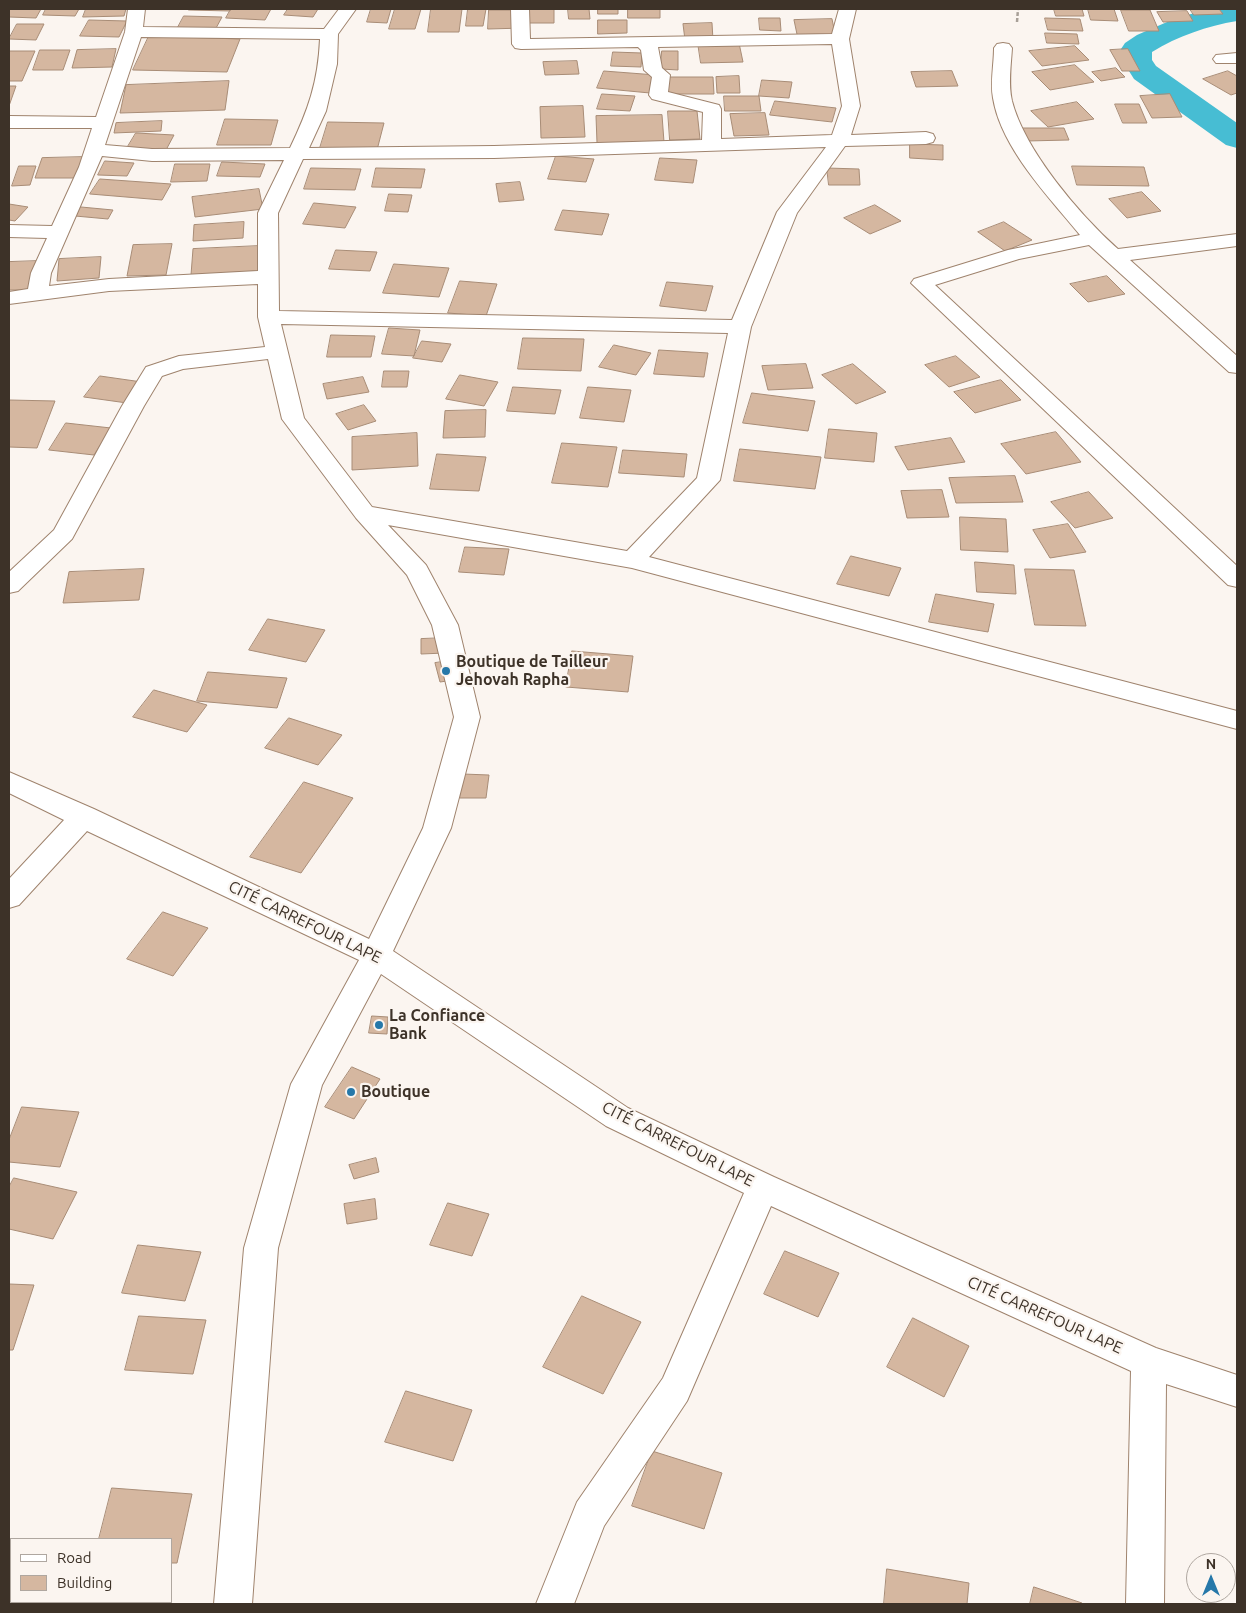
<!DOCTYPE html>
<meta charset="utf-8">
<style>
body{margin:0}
#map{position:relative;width:1246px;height:1613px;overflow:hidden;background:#fbf5f0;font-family:Ubuntu,sans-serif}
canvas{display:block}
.frame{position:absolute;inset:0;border:10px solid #3d3228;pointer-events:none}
.legend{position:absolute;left:10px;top:1538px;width:162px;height:65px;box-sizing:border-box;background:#fbf5f0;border:1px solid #afa7a0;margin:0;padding:6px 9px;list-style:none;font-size:15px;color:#3d3228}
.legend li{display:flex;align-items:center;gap:10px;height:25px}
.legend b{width:25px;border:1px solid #afa7a0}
.north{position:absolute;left:1186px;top:1553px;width:50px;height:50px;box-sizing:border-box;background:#fbf5f0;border:1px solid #afa7a0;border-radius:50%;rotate:0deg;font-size:14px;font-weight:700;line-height:20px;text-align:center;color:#3d3228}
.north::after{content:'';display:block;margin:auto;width:18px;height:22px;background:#2678a9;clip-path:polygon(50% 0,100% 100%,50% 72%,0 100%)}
</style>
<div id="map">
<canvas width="1246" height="1613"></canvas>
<div class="frame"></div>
<ul class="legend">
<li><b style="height:6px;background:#fff"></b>Road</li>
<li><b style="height:14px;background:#d5b7a0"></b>Building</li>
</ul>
<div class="north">N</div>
</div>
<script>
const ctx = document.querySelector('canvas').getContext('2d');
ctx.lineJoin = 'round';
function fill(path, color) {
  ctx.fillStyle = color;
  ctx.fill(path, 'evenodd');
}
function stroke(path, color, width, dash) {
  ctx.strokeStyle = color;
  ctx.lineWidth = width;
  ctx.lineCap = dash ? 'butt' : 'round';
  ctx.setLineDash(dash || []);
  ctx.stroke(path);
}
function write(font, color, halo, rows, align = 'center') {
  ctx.font = font + ' Ubuntu,sans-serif';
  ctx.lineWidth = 4.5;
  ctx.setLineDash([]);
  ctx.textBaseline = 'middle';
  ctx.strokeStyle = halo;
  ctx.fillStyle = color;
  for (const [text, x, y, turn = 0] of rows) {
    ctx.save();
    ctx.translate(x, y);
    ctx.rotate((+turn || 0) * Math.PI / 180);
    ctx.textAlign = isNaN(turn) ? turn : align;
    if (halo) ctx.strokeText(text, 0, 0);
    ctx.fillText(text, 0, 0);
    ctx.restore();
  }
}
fill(new Path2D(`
 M 1208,9 L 1237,9 L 1237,21 C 1207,26 1178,36 1152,52 L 1152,60 L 1156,66 L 1237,123 L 1237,148 L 1226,145 L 1134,79 L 1122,60 L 1121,49 L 1125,43 L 1137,35 L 1174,19 Z`), '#47bdd3');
const building = new Path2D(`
 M 9,9 L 41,9 L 36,18 L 9,17 Z
 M 46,9 L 79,9 L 75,16 L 43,15 Z
 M 86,9 L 126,9 L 124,16 L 83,17 Z
 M 190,9 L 231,9 L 230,11 L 189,10 Z
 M 231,9 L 271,9 L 265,20 L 226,18 Z
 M 288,9 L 318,9 L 313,17 L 284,15 Z
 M 371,9 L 391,9 L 387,23 L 367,22 Z
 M 395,9 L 421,9 L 415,29 L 389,29 Z
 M 431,9 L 462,9 L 459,32 L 428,32 Z
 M 468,9 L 486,9 L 483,26 L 466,26 Z
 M 528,9 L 554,9 L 554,23 L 527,23 Z
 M 568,9 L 589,9 L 590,19 L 569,19 Z
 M 598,9 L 618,9 L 618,14 L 598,14 Z
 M 628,9 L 660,9 L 660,18 L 628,18 Z
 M 1054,9 L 1082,9 L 1084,16 L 1056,16 Z
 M 1088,9 L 1114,9 L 1118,21 L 1091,20 Z
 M 1190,9 L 1219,9 L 1223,14 L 1194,15 Z
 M 489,10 L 525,10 L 524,28 L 488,29 Z
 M 1121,10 L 1150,10 L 1159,31 L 1129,31 Z
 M 1187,11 L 1193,21 L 1163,22 L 1157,12 Z
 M 184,16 L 222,17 L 215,30 L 177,29 Z
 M 759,18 L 780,18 L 781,31 L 760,30 Z
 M 1045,18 L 1080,19 L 1083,31 L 1048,30 Z
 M 832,19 L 836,38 L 798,39 L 794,20 Z
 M 89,20 L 127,21 L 119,37 L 80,36 Z
 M 598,20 L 627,20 L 627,33 L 598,34 Z
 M 712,23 L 713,40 L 685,40 L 683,24 Z
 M 17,24 L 44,24 L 36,40 L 9,39 Z
 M 1045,33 L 1077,34 L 1079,44 L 1047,43 Z
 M 149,36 L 240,39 L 227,72 L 133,70 Z
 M 698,43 L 739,43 L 743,62 L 701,63 Z
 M 1075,46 L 1089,60 L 1042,66 L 1029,51 Z
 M 116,49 L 112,67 L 72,68 L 77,50 Z
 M 1128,49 L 1140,71 L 1122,71 L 1110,50 Z
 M 40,50 L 70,50 L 63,70 L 33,70 Z
 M 9,51 L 35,51 L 22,81 L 9,81 Z
 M 662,51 L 678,51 L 678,70 L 661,69 Z
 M 613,52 L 642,53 L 641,67 L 611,66 Z
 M 577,61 L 579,74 L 545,75 L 543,62 Z
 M 1075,65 L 1094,82 L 1050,90 L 1032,72 Z
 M 1116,68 L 1125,77 L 1101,81 L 1092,72 Z
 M 604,71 L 656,75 L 650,93 L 597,88 Z
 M 952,71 L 958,86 L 916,87 L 911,72 Z
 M 1228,71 L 1237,76 L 1237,93 L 1231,95 L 1203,79 Z
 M 739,76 L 740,93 L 717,93 L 716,77 Z
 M 666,77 L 713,77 L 714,94 L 667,94 Z
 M 762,80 L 792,82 L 789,98 L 759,96 Z
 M 229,81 L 225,110 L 120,113 L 126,85 Z
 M 9,86 L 16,86 L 9,106 Z
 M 602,94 L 635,96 L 630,111 L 597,109 Z
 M 1170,94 L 1182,117 L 1152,118 L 1140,96 Z
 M 724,96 L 759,96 L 761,111 L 725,111 Z
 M 775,101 L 836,108 L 832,122 L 770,115 Z
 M 1077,102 L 1094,119 L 1048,127 L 1031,111 Z
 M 1115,104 L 1139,104 L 1147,123 L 1123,123 Z
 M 583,106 L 585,137 L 541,138 L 540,107 Z
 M 668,111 L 697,111 L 700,139 L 670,140 Z
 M 765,113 L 769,135 L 734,136 L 730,114 Z
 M 662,115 L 664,142 L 597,143 L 596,116 Z
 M 225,119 L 278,120 L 271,145 L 217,145 Z
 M 162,121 L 161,131 L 114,133 L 116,123 Z
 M 328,122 L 384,123 L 377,150 L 320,148 Z
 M 1022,128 L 1064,128 L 1069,140 L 1027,141 Z
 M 136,133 L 174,135 L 166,150 L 127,148 Z
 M 910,144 L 943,145 L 943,160 L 910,158 Z
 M 556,156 L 594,159 L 586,182 L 548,179 Z
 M 83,157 L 76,178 L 35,178 L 42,158 Z
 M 660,158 L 697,160 L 693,183 L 655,180 Z
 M 105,161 L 134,163 L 127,176 L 98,175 Z
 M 222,162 L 265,164 L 260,177 L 217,176 Z
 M 175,164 L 210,164 L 207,181 L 171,182 Z
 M 19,166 L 36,166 L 30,185 L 12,186 Z
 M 1072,166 L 1144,167 L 1149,186 L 1077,185 Z
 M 311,168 L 361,169 L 355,190 L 304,189 Z
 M 376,168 L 425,169 L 421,188 L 372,187 Z
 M 827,168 L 859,169 L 860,185 L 829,185 Z
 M 100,179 L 171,184 L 162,200 L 90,194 Z
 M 520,182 L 524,200 L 499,202 L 496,184 Z
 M 259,189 L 263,209 L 195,217 L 192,197 Z
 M 1142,192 L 1161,211 L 1127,218 L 1109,199 Z
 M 389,194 L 412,195 L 408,212 L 385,211 Z
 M 314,203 L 356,207 L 345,228 L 303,224 Z
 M 9,204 L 28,207 L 15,221 L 9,220 Z
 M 875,205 L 901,221 L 870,234 L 844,218 Z
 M 81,207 L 113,210 L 108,219 L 75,216 Z
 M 563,210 L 609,214 L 602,235 L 555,230 Z
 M 244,222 L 243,238 L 193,241 L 194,225 Z
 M 1004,222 L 1032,240 L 1005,251 L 978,232 Z
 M 172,244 L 166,275 L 127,276 L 133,245 Z
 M 259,246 L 258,271 L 191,275 L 193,249 Z
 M 336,250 L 377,252 L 370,271 L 329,269 Z
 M 101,257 L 99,278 L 57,281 L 59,259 Z
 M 37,261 L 29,290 L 9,290 L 9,262 Z
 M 394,264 L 449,268 L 439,297 L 383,293 Z
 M 1107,276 L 1125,294 L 1088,302 L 1070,284 Z
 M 460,281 L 497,284 L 486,316 L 448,313 Z
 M 667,282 L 713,286 L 706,311 L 660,306 Z
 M 389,328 L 420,330 L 414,356 L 382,354 Z
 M 331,335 L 375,336 L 371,357 L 327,357 Z
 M 523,338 L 584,339 L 581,371 L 518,369 Z
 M 422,341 L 451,344 L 442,362 L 413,358 Z
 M 614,345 L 651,353 L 636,375 L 599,367 Z
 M 659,350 L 708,353 L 704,377 L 654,374 Z
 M 956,356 L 980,377 L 949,387 L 925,365 Z
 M 806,364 L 813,388 L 768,390 L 762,366 Z
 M 853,364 L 886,392 L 856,404 L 822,375 Z
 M 384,371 L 409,371 L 407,387 L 382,387 Z
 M 460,375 L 498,382 L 484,406 L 446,399 Z
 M 100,376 L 142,382 L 127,403 L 84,397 Z
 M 363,377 L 369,392 L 327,399 L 323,384 Z
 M 1001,380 L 1021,400 L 975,413 L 954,392 Z
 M 513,387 L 561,390 L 555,414 L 507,411 Z
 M 588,387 L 631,390 L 624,422 L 580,418 Z
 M 752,393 L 815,401 L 808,431 L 743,423 Z
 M 9,400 L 55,401 L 37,448 L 9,447 Z
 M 364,405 L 376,421 L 348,430 L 336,414 Z
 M 486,410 L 485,437 L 443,438 L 445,411 Z
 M 66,423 L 111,428 L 94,455 L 49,450 Z
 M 829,429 L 877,433 L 874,462 L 825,458 Z
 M 1056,432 L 1081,462 L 1026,474 L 1001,444 Z
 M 417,433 L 418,466 L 352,470 L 352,437 Z
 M 951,438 L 965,462 L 908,470 L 895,447 Z
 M 562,443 L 617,447 L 608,487 L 552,483 Z
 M 740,449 L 821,457 L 815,489 L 734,481 Z
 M 623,450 L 687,454 L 684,477 L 619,473 Z
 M 437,454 L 486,457 L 479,491 L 430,489 Z
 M 1015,476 L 1023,502 L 956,503 L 949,478 Z
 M 942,490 L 949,517 L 907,518 L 901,491 Z
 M 1089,492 L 1113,518 L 1075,528 L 1051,502 Z
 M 960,517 L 1006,519 L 1008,552 L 961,550 Z
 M 1068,524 L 1086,552 L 1050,558 L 1033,530 Z
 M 465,547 L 509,549 L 504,575 L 459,572 Z
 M 851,556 L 901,568 L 889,596 L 837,584 Z
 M 975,562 L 1014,565 L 1016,594 L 977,592 Z
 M 144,569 L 139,600 L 63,603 L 69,572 Z
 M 1025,569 L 1074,570 L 1086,626 L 1035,625 Z
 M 936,594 L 994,604 L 988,632 L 929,622 Z
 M 268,619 L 325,630 L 306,662 L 249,650 Z
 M 445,638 L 445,653 L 421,654 L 421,639 Z
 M 572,651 L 633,656 L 628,692 L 566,687 Z
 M 449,661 L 454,680 L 440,682 L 435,663 Z
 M 208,672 L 287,678 L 277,708 L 197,701 Z
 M 154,690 L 207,705 L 187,732 L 133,717 Z
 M 289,718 L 342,735 L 318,765 L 265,748 Z
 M 463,774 L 489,775 L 486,798 L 460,798 Z
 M 304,782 L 353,798 L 301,873 L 250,857 Z
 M 163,912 L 208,928 L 173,976 L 127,959 Z
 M 372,1016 L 388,1017 L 387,1034 L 369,1033 Z
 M 352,1067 L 380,1079 L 354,1119 L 325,1107 Z
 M 22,1107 L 79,1112 L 60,1167 L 9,1162 L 9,1140 Z
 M 376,1158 L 379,1172 L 354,1179 L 349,1165 Z
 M 14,1178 L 77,1192 L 53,1239 L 9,1229 L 9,1187 Z
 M 375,1199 L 377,1219 L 347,1224 L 344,1204 Z
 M 448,1203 L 489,1214 L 472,1256 L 430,1245 Z
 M 138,1245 L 201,1252 L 185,1301 L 122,1293 Z
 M 785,1251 L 839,1273 L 818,1317 L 764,1294 Z
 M 9,1284 L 34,1285 L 13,1350 L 9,1350 Z
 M 582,1296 L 641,1322 L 603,1394 L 543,1367 Z
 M 139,1316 L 206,1320 L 193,1374 L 125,1370 Z
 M 913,1318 L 969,1346 L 944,1397 L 887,1367 Z
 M 406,1391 L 472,1410 L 453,1461 L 385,1442 Z
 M 652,1451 L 722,1473 L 704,1529 L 632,1506 Z
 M 112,1488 L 192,1494 L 177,1563 L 171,1563 L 171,1539 L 99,1539 Z
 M 887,1569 L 969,1583 L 967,1604 L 884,1604 Z
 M 1034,1587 L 1082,1603 L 1082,1604 L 1030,1604 Z`);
fill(building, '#d5b7a0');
stroke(building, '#a88c76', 1);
const minor = new Path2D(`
 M 128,9 L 145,9 L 143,27 L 324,29 L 339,9 L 356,9 L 338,34 L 337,64 L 326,111 L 309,148 L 494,146 L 702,140 L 703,112 L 652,99 L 649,95 L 652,77 L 644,70 L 641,50 L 638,47 L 521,49 L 515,48 L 512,44 L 511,9 L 529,9 L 530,39 L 832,34 L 839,9 L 856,9 L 849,39 L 860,106 L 851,135 L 926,132 L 933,134 L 935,138 L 933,142 L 926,144 L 845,146 L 797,213 L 751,327 L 720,480 L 649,557 L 1237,711 L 1237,729 L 632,568 L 388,525 L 426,565 L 458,625 L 480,717 L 451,828 L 393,951 L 628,1108 L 774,1177 L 1156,1348 L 1237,1375 L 1237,1407 L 1166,1384 L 1164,1604 L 1126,1604 L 1131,1371 L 771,1206 L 687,1401 L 604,1526 L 574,1604 L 536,1604 L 577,1502 L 663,1378 L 744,1193 L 606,1126 L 381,974 L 322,1085 L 278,1248 L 252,1604 L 214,1604 L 244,1248 L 291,1084 L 359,960 L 87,831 L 19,905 L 9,908 L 9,879 L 64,820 L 9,793 L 9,772 L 94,809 L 369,939 L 423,828 L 454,717 L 432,625 L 407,575 L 356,518 L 282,419 L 268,359 L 183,369 L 162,376 L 144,406 L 72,539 L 18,591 L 9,593 L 9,572 L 54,530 L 122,406 L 146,367 L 179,356 L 265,347 L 258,317 L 258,284 L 109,291 L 9,304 L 9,292 L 28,289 L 31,273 L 47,238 L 9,237 L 9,225 L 52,226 L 79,167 L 92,128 L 9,128 L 9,116 L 96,117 L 125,32 ZM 141,37 L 320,39 C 318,83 308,110 290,148 L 152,149 L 105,145 ZM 832,44 L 842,106 L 832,135 L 721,139 L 721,109 L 719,105 L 668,92 L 670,75 L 662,68 L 658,47 ZM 826,147 L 777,212 L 732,320 L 279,311 L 278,213 L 303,159 L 494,158 ZM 102,156 L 152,161 L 284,160 L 258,213 L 258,271 L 109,279 L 49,286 L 51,273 ZM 281,324 L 728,333 L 697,478 L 627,551 L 372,507 L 304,418 Z
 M 1003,43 L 1009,44 L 1012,48 C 1011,65 1008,84 1012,101 C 1025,151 1080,215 1118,249 L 1237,234 L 1237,246 L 1130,260 L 1237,356 L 1237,373 L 1229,372 L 1089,245 L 1019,259 L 935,285 L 1237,566 L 1237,587 L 1228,585 L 911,283 L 914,279 L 1008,250 L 1080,235 C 1049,197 1001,148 993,98 C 990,82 994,65 994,48 L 997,44 Z
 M 1237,53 L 1237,63 L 1216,63 L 1213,59 L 1216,55 Z`);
stroke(minor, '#9f836d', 2);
stroke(new Path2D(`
 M 1017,22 L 1018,9`), '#a8a098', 2.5, [4, 2]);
fill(minor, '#fff');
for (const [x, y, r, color] of [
 [446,671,5,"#2678a9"],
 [379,1025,5,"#2678a9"],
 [351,1092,5,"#2678a9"]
]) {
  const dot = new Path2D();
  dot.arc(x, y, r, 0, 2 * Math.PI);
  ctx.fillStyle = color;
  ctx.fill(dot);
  stroke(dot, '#fbf5f0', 2);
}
write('bold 16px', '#3d3228', '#fbf5f0', [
 ["Boutique de Tailleur",456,662],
 ["Jehovah Rapha",456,680],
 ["La Confiance",389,1016],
 ["Bank",389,1034],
 ["Boutique",361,1092]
], 'left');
write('16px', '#3d3228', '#fbf5f0', [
 ["CITÉ CARREFOUR LAPE",305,922,26],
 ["CITÉ CARREFOUR LAPE",678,1144,27],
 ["CITÉ CARREFOUR LAPE",1045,1315,24]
]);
</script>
